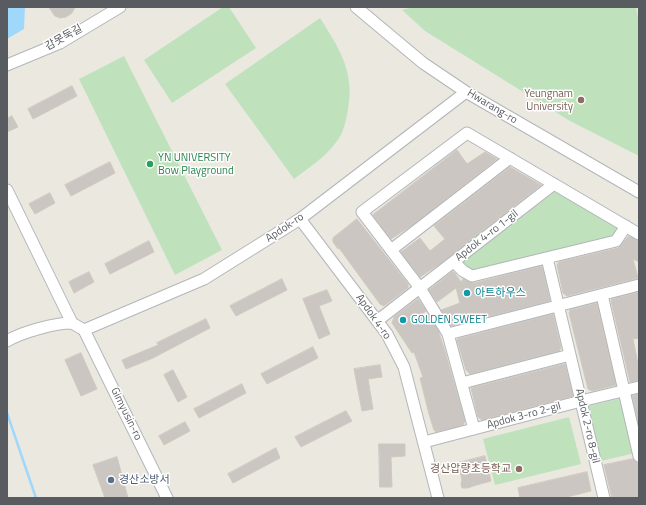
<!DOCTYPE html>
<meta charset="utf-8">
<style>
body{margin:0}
#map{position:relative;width:646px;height:505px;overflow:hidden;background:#ebe8e0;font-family:"Titillium Web",sans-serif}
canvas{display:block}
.frame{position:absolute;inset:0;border:8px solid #585c60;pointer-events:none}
</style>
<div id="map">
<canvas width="646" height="505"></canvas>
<div class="frame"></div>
</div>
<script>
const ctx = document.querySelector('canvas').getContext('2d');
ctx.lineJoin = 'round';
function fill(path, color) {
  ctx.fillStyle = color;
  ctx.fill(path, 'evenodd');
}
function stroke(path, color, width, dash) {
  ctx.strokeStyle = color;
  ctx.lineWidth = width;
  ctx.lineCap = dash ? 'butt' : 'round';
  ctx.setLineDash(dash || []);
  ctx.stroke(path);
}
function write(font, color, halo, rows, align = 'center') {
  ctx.font = font + ' "Titillium Web","Noto Sans KR",sans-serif';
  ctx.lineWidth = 3;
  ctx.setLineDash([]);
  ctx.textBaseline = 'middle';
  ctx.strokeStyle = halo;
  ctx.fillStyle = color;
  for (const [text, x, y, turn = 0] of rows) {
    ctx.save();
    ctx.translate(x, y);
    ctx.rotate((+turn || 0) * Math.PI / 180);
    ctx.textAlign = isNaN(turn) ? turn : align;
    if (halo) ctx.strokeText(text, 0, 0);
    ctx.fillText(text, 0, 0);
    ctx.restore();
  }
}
fill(new Path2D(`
 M 223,7 L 229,7 L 256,48 L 172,103 L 144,60 Z
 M 414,7 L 636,7 L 639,23 L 639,156 L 570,121 L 425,31 L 402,10 Z
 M 320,18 C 341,51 356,74 347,115 C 345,126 342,136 334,145 C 324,158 307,169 294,179 L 225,84 Z
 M 124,56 L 222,250 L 175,275 L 79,79 Z
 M 556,191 L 620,228 L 613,238 L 471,273 L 462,263 Z
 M 622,398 L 635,453 L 601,461 L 588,406 Z
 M 569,417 L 581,464 L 495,485 L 483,439 Z`), '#bfe2bd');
fill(new Path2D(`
 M 7,7 L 25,7 L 24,29 L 7,39 Z`), '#a0d8fb');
stroke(new Path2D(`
 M 7,413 L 36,498`), '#a0d8fb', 2.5);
const building = new Path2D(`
 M 49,7 L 75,7 L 72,13 L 66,17 L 60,18 L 55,16 Z
 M 72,86 L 77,96 L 33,119 L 28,109 Z
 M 12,116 L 18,127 L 7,132 L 7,119 Z
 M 457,150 L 467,164 L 485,152 L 497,159 L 414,224 L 391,239 L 373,215 Z
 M 110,162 L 115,173 L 71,196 L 65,185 Z
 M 510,167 L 541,185 L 441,263 L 420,277 L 401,252 L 420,238 L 430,251 L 445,239 L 434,226 Z
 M 50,193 L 55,203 L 35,214 L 29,204 Z
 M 357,219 L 408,284 L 408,288 L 384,306 L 380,304 L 339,248 L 338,249 L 333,242 L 333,238 Z
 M 629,236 L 639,241 L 639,262 L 633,259 L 638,278 L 567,296 L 563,293 L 557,265 L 559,262 L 618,248 Z
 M 149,241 L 154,252 L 110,274 L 105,264 Z
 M 542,266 L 550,301 L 451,326 L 441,310 L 460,303 L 456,288 L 437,302 L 429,290 L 452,272 L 454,272 L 461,282 L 463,279 L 469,282 L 474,283 Z
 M 89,272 L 94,282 L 74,293 L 69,282 Z
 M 282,279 L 287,290 L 236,316 L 230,306 Z
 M 327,290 L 332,301 L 319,306 L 330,334 L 319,339 L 303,299 Z
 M 639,292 L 639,338 L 633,339 L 638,364 L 639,364 L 639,380 L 630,382 L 611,301 L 612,299 Z
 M 418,299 L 426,311 L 415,319 L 428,315 L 438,330 L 444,348 L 465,421 L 463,425 L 436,432 L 434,430 L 429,414 L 420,378 L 423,377 L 414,352 L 412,353 L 392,323 L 394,317 Z
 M 597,303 L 616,385 L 592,391 L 588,389 L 569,313 L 570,310 Z
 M 553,314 L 561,348 L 559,351 L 470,374 L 466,370 L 457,340 L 458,339 Z
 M 206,319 L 210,328 L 153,358 L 126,369 L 122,360 L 158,345 L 157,343 Z
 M 313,347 L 318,358 L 267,384 L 261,374 Z
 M 81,353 L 97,389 L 81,396 L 65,360 Z
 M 565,364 L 573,396 L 482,420 L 478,417 L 471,388 Z
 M 380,365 L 382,377 L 368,379 L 373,409 L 362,411 L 354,369 Z
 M 173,370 L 187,397 L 178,402 L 164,375 Z
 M 242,384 L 246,393 L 199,418 L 194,409 Z
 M 639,394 L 639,421 L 638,422 L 632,396 Z
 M 346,411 L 352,421 L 301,447 L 295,437 Z
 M 185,422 L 190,431 L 164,445 L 159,436 Z
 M 379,444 L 405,444 L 405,456 L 391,457 L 392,487 L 380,487 Z
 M 276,448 L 280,458 L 233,483 L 228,474 Z
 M 485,456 L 491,481 L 473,486 L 468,488 L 462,488 L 461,484 L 462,480 L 458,463 Z
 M 117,457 L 128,498 L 105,498 L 93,465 Z
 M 633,459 L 638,463 L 639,468 L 639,498 L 612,498 L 604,465 Z
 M 587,472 L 591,491 L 563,498 L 520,498 L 518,488 Z`);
fill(building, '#cbc6c1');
stroke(building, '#cfc9be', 1);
const minor = new Path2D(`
 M 356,7 L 423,63 L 466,92 L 639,192
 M 7,65 L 60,43 L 120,7
 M 7,190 L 72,323 L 84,330
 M 300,219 L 387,334 L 404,367 L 438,498
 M 391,250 L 510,158
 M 547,258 L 604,498
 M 454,262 L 463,271 L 472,276 L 616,241 L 626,226
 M 602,295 L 639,456
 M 377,321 L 554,184
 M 84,330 L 204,279 L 300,219 L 466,92
 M 84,330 L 167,498
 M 448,334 L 639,285
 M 7,341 C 22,332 55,323 72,323
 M 462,383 L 570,355
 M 474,429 L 448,334 L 420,288 L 362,212 L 467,133 L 639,234
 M 424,442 L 581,401 L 639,387`);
stroke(minor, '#b2b6ba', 13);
stroke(minor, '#fff', 11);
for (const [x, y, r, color] of [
 [581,100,4,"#8d6e63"],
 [150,164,4,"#2e9e5b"],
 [467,293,4,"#0f9aa8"],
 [403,320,4,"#0f9aa8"],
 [519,469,4,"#8d6e63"],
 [111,480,4,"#5c6f8a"]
]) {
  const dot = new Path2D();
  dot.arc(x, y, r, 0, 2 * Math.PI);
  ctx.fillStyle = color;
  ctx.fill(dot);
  stroke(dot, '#fff', 1.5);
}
write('11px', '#585c60', '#fff', [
 ["감못둑길",64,38,-29],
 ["Hwarang-ro",492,107,31],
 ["Apdok-ro",285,228,-34],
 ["Apdok 4-ro 1-gil",487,236,-38],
 ["Apdok 4-ro",373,317,55],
 ["Gimyusin-ro",126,414,64],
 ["Apdok 3-ro 2-gil",524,416,-15],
 ["Apdok 2-ro 8-gil",587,426,77]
]);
write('11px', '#785e54', '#fff', [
 ["Yeungnam",573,94],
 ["University",573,107],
 ["경산압량초등학교",511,469]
], 'right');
write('11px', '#27864d', '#fff', [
 ["YN UNIVERSITY",158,158],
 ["Bow Playground",158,171]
], 'left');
write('11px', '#0d838f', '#fff', [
 ["아트하우스",475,293],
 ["GOLDEN SWEET",411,320]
], 'left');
write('11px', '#4e5e75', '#fff', [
 ["경산소방서",119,480]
], 'left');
</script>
